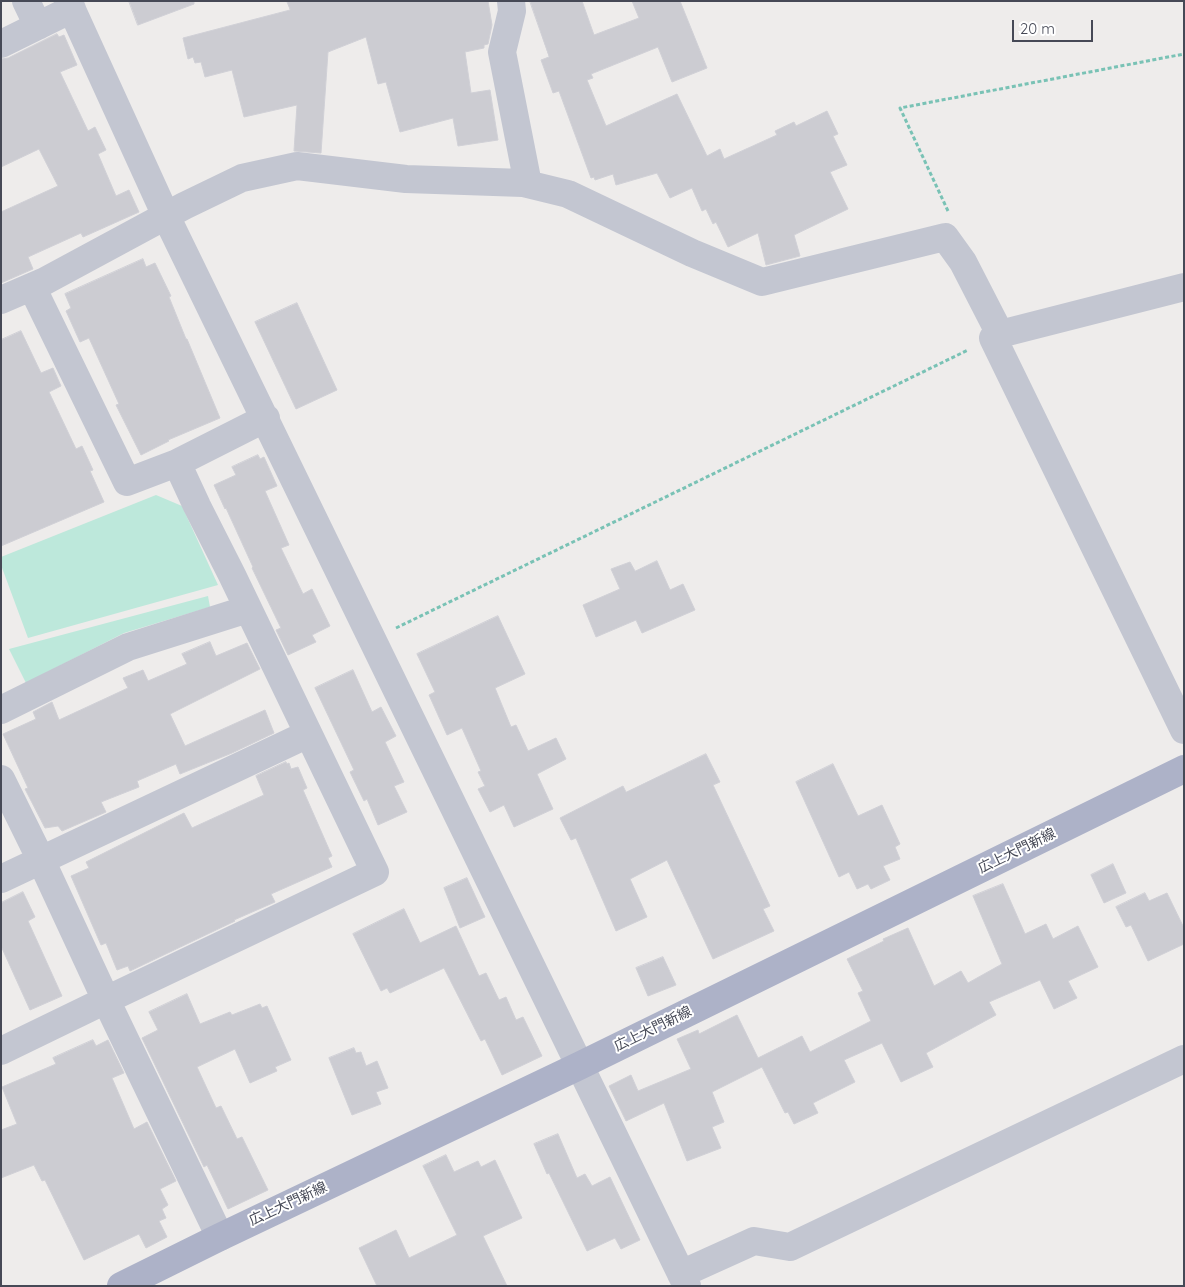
<!DOCTYPE html>
<meta charset="utf-8">
<style>
body{margin:0}
#map{position:relative;width:1185px;height:1287px;overflow:hidden;background:#eeeceb;font-family:Quicksand,sans-serif}
canvas{display:block}
.frame{position:absolute;inset:0;border:2px solid #464956;pointer-events:none}
.scale{position:absolute;left:1012px;top:20px;width:81px;height:22px;box-sizing:border-box;border:2px solid #464956;border-top:0;padding-left:6px;font-size:15px;line-height:18px;white-space:nowrap;color:#464956;-webkit-text-stroke:4px #fff;paint-order:stroke}
</style>
<div id="map">
<canvas width="1185" height="1287"></canvas>
<div class="frame"></div>
<div class="scale">20 m</div>
</div>
<script>
const ctx = document.querySelector('canvas').getContext('2d');
ctx.lineJoin = 'round';
function fill(path, color) {
  ctx.fillStyle = color;
  ctx.fill(path, 'evenodd');
}
function stroke(path, color, width, dash) {
  ctx.strokeStyle = color;
  ctx.lineWidth = width;
  ctx.lineCap = dash ? 'butt' : 'round';
  ctx.setLineDash(dash || []);
  ctx.stroke(path);
}
function write(font, color, halo, rows, align = 'center') {
  ctx.font = font + ' Quicksand,"Noto Sans JP",sans-serif';
  ctx.lineWidth = 4;
  ctx.setLineDash([]);
  ctx.textBaseline = 'middle';
  ctx.strokeStyle = halo;
  ctx.fillStyle = color;
  for (const [text, x, y, turn = 0] of rows) {
    ctx.save();
    ctx.translate(x, y);
    ctx.rotate((+turn || 0) * Math.PI / 180);
    ctx.textAlign = isNaN(turn) ? turn : align;
    if (halo) ctx.strokeText(text, 0, 0);
    ctx.fillText(text, 0, 0);
    ctx.restore();
  }
}
fill(new Path2D(`
 M 156,495 L 182,506 L 218,585 L 28,638 L 1,565 L 1,557 Z
 M 208,596 L 210,607 L 124,633 L 26,683 L 9,649 Z`), '#bde8db');
const building = new Path2D(`
 M 129,1 L 194,1 L 194,4 L 138,25 Z
 M 287,1 L 488,1 L 492,25 L 488,44 L 484,45 L 484,48 L 465,52 L 471,93 L 490,90 L 498,140 L 458,146 L 453,118 L 400,132 L 386,82 L 378,84 L 366,37 L 328,52 L 321,153 L 294,151 L 297,105 L 244,117 L 232,70 L 205,77 L 201,62 L 195,63 L 193,57 L 188,59 L 183,38 L 290,10 Z
 M 530,1 L 582,1 L 594,35 L 639,18 L 632,1 L 680,1 L 707,68 L 672,82 L 658,47 L 591,74 L 593,78 L 587,80 L 606,126 L 677,94 L 707,156 L 720,149 L 724,159 L 777,135 L 775,131 L 794,122 L 796,126 L 827,111 L 838,134 L 833,136 L 847,165 L 830,172 L 848,209 L 794,235 L 800,256 L 766,265 L 758,233 L 728,247 L 716,222 L 713,224 L 706,209 L 702,211 L 692,188 L 670,198 L 657,173 L 616,185 L 613,174 L 595,180 L 594,177 L 591,178 L 559,91 L 553,93 L 541,60 L 549,57 Z
 M 57,34 L 59,37 L 64,35 L 77,65 L 60,72 L 88,131 L 95,127 L 106,150 L 98,154 L 116,196 L 129,190 L 139,212 L 83,237 L 81,233 L 28,257 L 33,269 L 1,283 L 1,212 L 58,186 L 39,149 L 1,167 L 1,59 L 8,58 Z
 M 143,259 L 146,267 L 155,263 L 171,296 L 169,297 L 186,339 L 187,339 L 220,418 L 168,440 L 169,441 L 141,455 L 116,405 L 119,404 L 89,338 L 80,342 L 66,311 L 71,308 L 65,294 Z
 M 297,303 L 337,390 L 296,409 L 255,322 Z
 M 21,331 L 41,373 L 53,368 L 61,386 L 49,392 L 76,449 L 82,446 L 93,470 L 90,471 L 104,502 L 1,546 L 1,340 Z
 M 258,455 L 260,459 L 264,457 L 277,486 L 265,491 L 289,545 L 281,548 L 303,594 L 312,589 L 330,626 L 312,635 L 316,642 L 288,655 L 276,630 L 281,628 L 279,624 L 252,568 L 253,567 L 226,508 L 225,509 L 214,485 L 236,475 L 232,467 Z
 M 657,561 L 670,590 L 683,584 L 695,610 L 642,633 L 636,620 L 596,637 L 583,605 L 620,589 L 611,569 L 630,562 L 635,571 Z
 M 498,616 L 525,674 L 495,688 L 511,727 L 516,725 L 528,751 L 556,738 L 566,759 L 537,774 L 553,809 L 514,827 L 504,805 L 490,812 L 478,789 L 485,786 L 478,772 L 481,771 L 462,728 L 447,735 L 429,695 L 435,692 L 417,654 Z
 M 210,642 L 216,656 L 247,643 L 260,669 L 170,714 L 185,746 L 265,710 L 274,733 L 232,753 L 180,774 L 176,764 L 137,781 L 139,787 L 101,802 L 106,812 L 62,831 L 58,826 L 45,828 L 25,789 L 28,788 L 3,734 L 36,719 L 33,712 L 52,702 L 59,720 L 128,688 L 123,678 L 143,670 L 148,681 L 187,664 L 182,654 Z
 M 353,670 L 372,712 L 381,707 L 396,736 L 385,742 L 404,782 L 394,786 L 407,812 L 378,825 L 367,799 L 364,801 L 350,772 L 354,770 L 315,688 Z
 M 706,754 L 720,782 L 713,785 L 770,906 L 763,909 L 774,931 L 713,959 L 667,860 L 630,879 L 647,917 L 616,931 L 576,838 L 571,840 L 560,818 L 623,786 L 626,792 Z
 M 286,762 L 287,764 L 289,763 L 291,769 L 298,767 L 307,788 L 303,790 L 332,856 L 328,858 L 332,867 L 271,894 L 275,902 L 234,920 L 235,921 L 130,971 L 128,966 L 117,970 L 106,943 L 101,945 L 71,876 L 89,868 L 86,862 L 184,813 L 192,828 L 264,795 L 256,776 Z
 M 833,764 L 858,816 L 882,805 L 900,844 L 895,847 L 900,859 L 883,866 L 890,880 L 871,889 L 868,884 L 857,889 L 849,872 L 839,877 L 796,782 Z
 M 1113,864 L 1126,893 L 1104,903 L 1091,875 Z
 M 467,878 L 485,917 L 460,928 L 444,888 Z
 M 1003,884 L 1025,934 L 1046,924 L 1053,939 L 1078,926 L 1098,967 L 1068,981 L 1077,998 L 1054,1009 L 1040,980 L 989,1002 L 996,1015 L 926,1053 L 933,1067 L 901,1082 L 882,1043 L 844,1060 L 855,1082 L 813,1103 L 818,1113 L 794,1124 L 788,1112 L 785,1113 L 762,1067 L 712,1092 L 724,1122 L 712,1127 L 721,1148 L 687,1161 L 664,1103 L 626,1121 L 609,1086 L 631,1075 L 638,1091 L 691,1069 L 677,1039 L 698,1030 L 699,1034 L 737,1015 L 758,1058 L 802,1036 L 810,1052 L 871,1021 L 858,993 L 863,991 L 847,959 L 884,941 L 883,939 L 908,928 L 934,986 L 961,971 L 968,983 L 1002,964 L 973,896 Z
 M 23,892 L 35,917 L 28,921 L 62,996 L 30,1010 L 1,946 L 1,903 Z
 M 1145,893 L 1149,901 L 1167,893 L 1184,928 L 1184,944 L 1148,961 L 1131,925 L 1126,927 L 1116,907 Z
 M 404,909 L 420,943 L 456,926 L 479,976 L 486,973 L 499,1000 L 506,997 L 516,1020 L 523,1017 L 542,1056 L 502,1075 L 485,1039 L 481,1041 L 444,968 L 390,993 L 387,988 L 381,991 L 353,934 Z
 M 663,957 L 676,985 L 648,996 L 636,968 Z
 M 187,994 L 200,1024 L 230,1012 L 232,1015 L 260,1004 L 262,1008 L 267,1006 L 291,1060 L 275,1067 L 277,1071 L 250,1083 L 235,1049 L 197,1067 L 216,1108 L 221,1106 L 237,1139 L 242,1137 L 268,1190 L 228,1209 L 207,1165 L 204,1167 L 142,1038 L 158,1030 L 149,1012 Z
 M 93,1040 L 96,1046 L 108,1040 L 124,1073 L 112,1078 L 134,1129 L 147,1122 L 176,1181 L 160,1189 L 168,1205 L 162,1209 L 166,1218 L 159,1221 L 167,1237 L 146,1248 L 139,1234 L 84,1260 L 45,1180 L 42,1181 L 34,1165 L 1,1178 L 1,1130 L 17,1124 L 2,1087 L 56,1064 L 53,1058 Z
 M 354,1048 L 356,1053 L 361,1052 L 366,1066 L 377,1061 L 388,1088 L 376,1092 L 381,1104 L 352,1115 L 329,1058 Z
 M 558,1134 L 577,1178 L 585,1174 L 592,1186 L 610,1177 L 640,1240 L 621,1249 L 615,1238 L 587,1251 L 549,1173 L 547,1174 L 534,1144 Z
 M 446,1155 L 454,1172 L 478,1161 L 481,1167 L 495,1160 L 522,1218 L 483,1236 L 507,1286 L 377,1286 L 359,1248 L 396,1230 L 409,1258 L 457,1235 L 423,1166 Z`);
fill(building, '#ccccd2');
stroke(building, '#d0d0d6', 1);
stroke(new Path2D(`
 M 948,211 L 900,108 L 1184,54
 M 396,628 L 968,350`), '#79c2b5', 3, [4, 2.5]);
stroke(new Path2D(`
 M 26,1 L 38,26
 M 68,1 L 166,216 L 687,1286
 M 511,1 L 512,11 L 502,52 L 528,184
 M 1,44 L 72,9
 M 32,287 L 127,482 L 177,463
 M 1,300 L 45,281 L 184,206 L 242,178 L 297,166 L 406,179 L 523,183 L 568,194 L 692,253 L 762,282 L 945,237 L 963,262 L 1000,334 L 1184,287
 M 993,338 L 1184,730
 M 1,710 L 128,647 L 248,609
 M 1,779 L 41,860 L 106,1000 L 220,1237
 M 1,879 L 308,734
 M 1,1051 L 106,1000 L 375,872 L 232,575 L 197,506 L 177,463 L 266,418
 M 681,1274 L 754,1241 L 790,1247 L 1184,1059`), '#c3c6d1', 28);
stroke(new Path2D(`
 M 121,1286 L 220,1237 L 579,1066 L 1184,769`), '#adb2c8', 28);
write('14px', '#464956', '#fff', [
 ["広上大門新線",1017,851,-26],
 ["広上大門新線",653,1029,-26],
 ["広上大門新線",288,1204,-25]
]);
</script>
